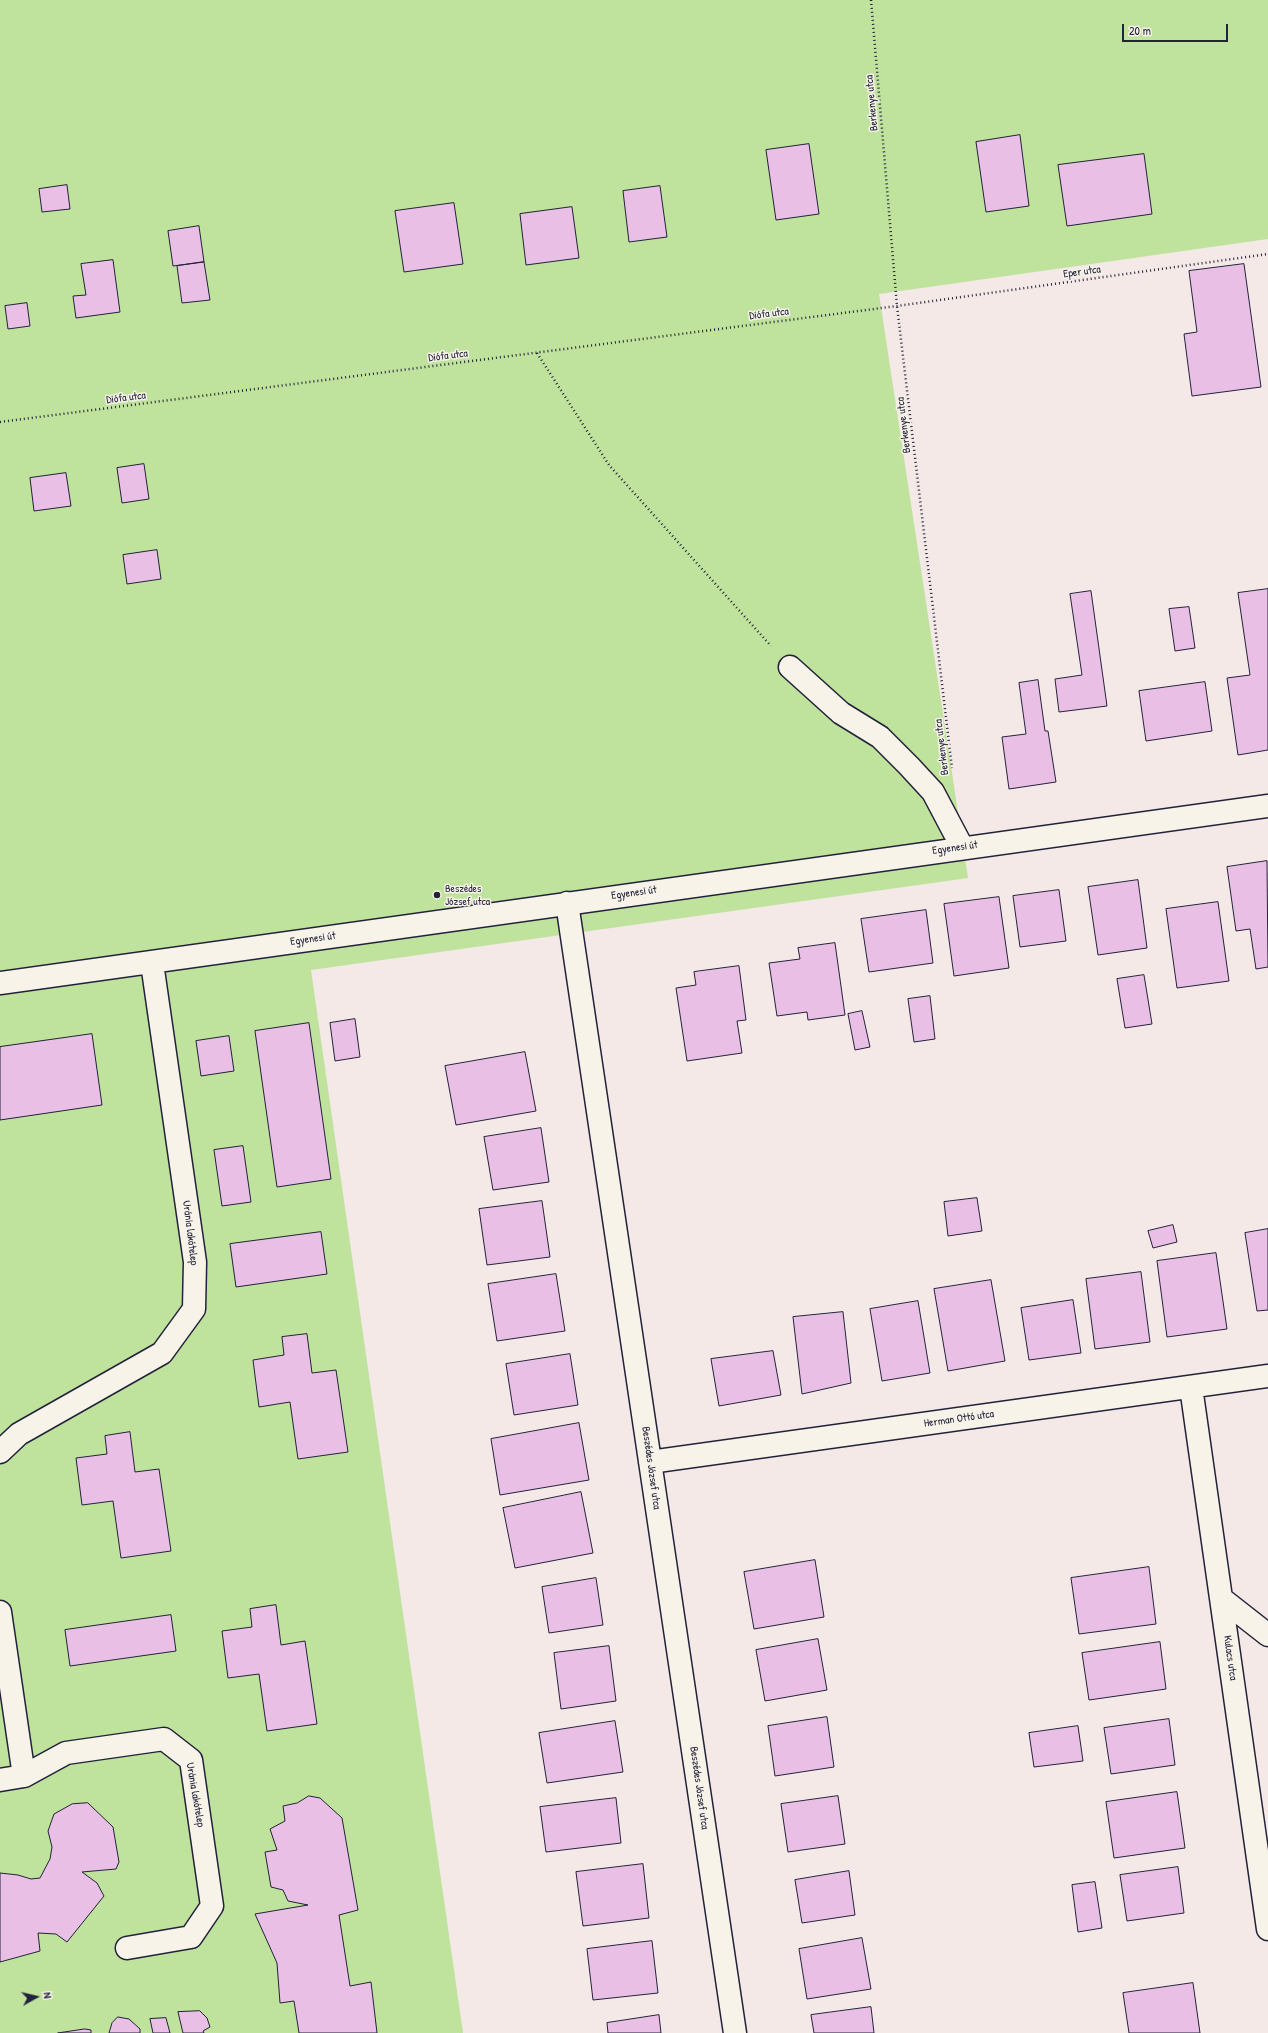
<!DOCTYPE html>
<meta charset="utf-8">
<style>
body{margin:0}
#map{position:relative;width:1268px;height:2033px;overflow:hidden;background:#f4e9e7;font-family:"Patrick Hand",sans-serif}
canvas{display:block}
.north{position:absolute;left:16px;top:1977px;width:40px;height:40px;-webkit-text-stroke:3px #f7f3e8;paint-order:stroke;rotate:82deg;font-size:11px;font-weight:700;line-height:16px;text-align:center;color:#22223b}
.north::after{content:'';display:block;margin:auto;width:14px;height:18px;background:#22223b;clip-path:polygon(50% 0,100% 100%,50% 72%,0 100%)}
.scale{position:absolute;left:1122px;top:24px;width:106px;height:18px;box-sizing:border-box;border:2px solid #22223b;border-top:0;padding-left:5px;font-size:12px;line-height:14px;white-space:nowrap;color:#22223b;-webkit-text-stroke:3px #f7f3e8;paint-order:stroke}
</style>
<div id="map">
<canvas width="1268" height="2033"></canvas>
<div class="north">N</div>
<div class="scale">20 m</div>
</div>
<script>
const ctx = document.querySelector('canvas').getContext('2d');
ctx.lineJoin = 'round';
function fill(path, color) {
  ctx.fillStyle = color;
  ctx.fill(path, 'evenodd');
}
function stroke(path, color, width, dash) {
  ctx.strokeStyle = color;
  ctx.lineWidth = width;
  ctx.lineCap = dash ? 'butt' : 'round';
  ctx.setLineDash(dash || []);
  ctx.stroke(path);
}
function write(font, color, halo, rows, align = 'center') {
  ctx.font = font + ' "Patrick Hand",sans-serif';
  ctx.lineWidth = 3;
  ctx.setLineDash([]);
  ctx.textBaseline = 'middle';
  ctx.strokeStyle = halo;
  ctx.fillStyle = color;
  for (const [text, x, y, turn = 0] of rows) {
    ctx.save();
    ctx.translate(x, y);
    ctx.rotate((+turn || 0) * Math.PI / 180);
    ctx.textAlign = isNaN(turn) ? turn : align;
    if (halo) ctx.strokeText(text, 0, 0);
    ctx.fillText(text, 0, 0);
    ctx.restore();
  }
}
fill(new Path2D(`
 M 0,0 L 1268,0 L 1268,239 L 879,294 L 968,878 L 311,970 L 463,2033 L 0,2033 Z`), '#bfe29c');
const building = new Path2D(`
 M 1020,135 L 1029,206 L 986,212 L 976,142 Z
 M 809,144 L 819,214 L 776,220 L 766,150 Z
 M 1144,154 L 1152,214 L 1067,226 L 1058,165 Z
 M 67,185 L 70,209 L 42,212 L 39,189 Z
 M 660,186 L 667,237 L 629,242 L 623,191 Z
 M 454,203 L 463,264 L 404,272 L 395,211 Z
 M 572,207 L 579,258 L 526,265 L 520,214 Z
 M 199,226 L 204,262 L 173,266 L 168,231 Z
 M 113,260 L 120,312 L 76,318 L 73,296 L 86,295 L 81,264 Z
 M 204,262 L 210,300 L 182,303 L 177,266 Z
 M 1244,264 L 1261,387 L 1192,396 L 1184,334 L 1197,332 L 1189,271 Z
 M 27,303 L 30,326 L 8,329 L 5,306 Z
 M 144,464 L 149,499 L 122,503 L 117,468 Z
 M 66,473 L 71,506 L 34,511 L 30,478 Z
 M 157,550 L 161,579 L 127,584 L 123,555 Z
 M 1268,589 L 1268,750 L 1238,755 L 1227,678 L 1250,675 L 1238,593 Z
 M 1091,591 L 1107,706 L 1059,712 L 1055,679 L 1082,675 L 1070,594 Z
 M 1189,607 L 1195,648 L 1175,651 L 1169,609 Z
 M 1038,680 L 1045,731 L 1048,731 L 1056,782 L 1009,789 L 1002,737 L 1026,734 L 1019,683 Z
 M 1205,682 L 1212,731 L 1146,741 L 1139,691 Z
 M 1267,861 L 1268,967 L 1256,969 L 1250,929 L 1236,931 L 1227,867 Z
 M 1138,880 L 1147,948 L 1098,955 L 1088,887 Z
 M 1059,890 L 1066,941 L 1020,947 L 1013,896 Z
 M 999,897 L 1009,968 L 954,976 L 944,904 Z
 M 1218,902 L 1229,981 L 1177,988 L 1166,909 Z
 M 926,910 L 933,963 L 869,972 L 861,919 Z
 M 835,943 L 845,1015 L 808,1020 L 807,1012 L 777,1016 L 769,963 L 800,959 L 798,948 Z
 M 739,966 L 746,1020 L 737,1021 L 742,1053 L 687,1061 L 676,988 L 696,985 L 694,972 Z
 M 1144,975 L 1152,1024 L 1125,1028 L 1117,979 Z
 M 930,996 L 935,1039 L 914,1042 L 908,999 Z
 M 862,1011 L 870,1047 L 855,1050 L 848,1014 Z
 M 355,1019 L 360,1057 L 335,1061 L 330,1023 Z
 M 309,1023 L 331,1179 L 277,1187 L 255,1031 Z
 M 92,1034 L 102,1105 L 0,1120 L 0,1047 Z
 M 229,1036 L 234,1071 L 201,1076 L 196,1041 Z
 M 525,1052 L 536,1111 L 456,1125 L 445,1066 Z
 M 541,1128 L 549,1182 L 493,1190 L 484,1137 Z
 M 243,1146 L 251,1202 L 222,1206 L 214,1150 Z
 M 977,1198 L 982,1231 L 948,1236 L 944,1202 Z
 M 542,1201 L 550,1257 L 487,1265 L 479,1209 Z
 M 1173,1225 L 1177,1242 L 1153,1248 L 1148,1231 Z
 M 1268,1229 L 1268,1310 L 1257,1311 L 1245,1233 Z
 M 321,1232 L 327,1274 L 236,1287 L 230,1244 Z
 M 1216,1253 L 1227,1329 L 1167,1337 L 1157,1261 Z
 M 1141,1272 L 1150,1342 L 1095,1349 L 1086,1279 Z
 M 556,1274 L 565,1331 L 497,1341 L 488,1284 Z
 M 991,1280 L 1005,1361 L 948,1371 L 934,1289 Z
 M 1073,1300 L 1081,1353 L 1029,1360 L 1021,1308 Z
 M 918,1301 L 930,1373 L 882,1381 L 870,1309 Z
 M 843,1312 L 851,1383 L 802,1394 L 793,1317 Z
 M 307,1334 L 312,1373 L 336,1370 L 348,1452 L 298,1459 L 290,1402 L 259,1407 L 253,1360 L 284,1355 L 282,1337 Z
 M 773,1351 L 781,1395 L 719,1406 L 711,1359 Z
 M 570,1354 L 578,1405 L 514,1415 L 506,1364 Z
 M 579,1423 L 589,1480 L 500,1495 L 491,1439 Z
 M 130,1432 L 135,1472 L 159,1469 L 171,1551 L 121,1558 L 113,1501 L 82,1505 L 76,1458 L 107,1454 L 105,1436 Z
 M 581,1492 L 593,1553 L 515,1568 L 503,1508 Z
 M 815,1560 L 824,1617 L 754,1629 L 744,1572 Z
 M 1149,1567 L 1156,1624 L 1079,1634 L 1071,1578 Z
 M 596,1578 L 603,1625 L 549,1633 L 542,1587 Z
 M 276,1605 L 281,1645 L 305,1641 L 317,1724 L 267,1731 L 259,1674 L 228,1678 L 222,1631 L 252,1627 L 250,1609 Z
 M 171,1615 L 176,1651 L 70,1666 L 65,1630 Z
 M 818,1639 L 827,1690 L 765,1701 L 756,1650 Z
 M 1160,1642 L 1166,1689 L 1089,1700 L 1082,1653 Z
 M 609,1646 L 616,1701 L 561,1709 L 554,1653 Z
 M 827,1717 L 834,1767 L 775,1776 L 768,1726 Z
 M 1169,1719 L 1175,1765 L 1111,1774 L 1104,1728 Z
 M 615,1721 L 623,1772 L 547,1783 L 539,1733 Z
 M 1078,1726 L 1083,1761 L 1034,1767 L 1029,1733 Z
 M 1177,1792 L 1185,1848 L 1114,1858 L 1106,1802 Z
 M 309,1796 L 320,1798 L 342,1818 L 358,1910 L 339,1915 L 350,1986 L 371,1982 L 377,2033 L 299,2033 L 294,2001 L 280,2003 L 277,1963 L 255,1914 L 308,1905 L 288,1901 L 283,1890 L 271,1887 L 265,1852 L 277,1850 L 270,1829 L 285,1821 L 283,1806 L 297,1803 Z
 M 838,1796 L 845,1844 L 788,1852 L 781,1804 Z
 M 616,1798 L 621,1843 L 546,1852 L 540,1807 Z
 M 88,1803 L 113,1827 L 119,1862 L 116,1869 L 82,1872 L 97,1883 L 104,1896 L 67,1942 L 56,1934 L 38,1933 L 40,1951 L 0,1962 L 0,1873 L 18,1875 L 31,1879 L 40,1878 L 50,1859 L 52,1847 L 48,1831 L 54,1814 L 72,1804 Z
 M 643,1864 L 649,1918 L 583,1926 L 576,1872 Z
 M 1178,1867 L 1184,1913 L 1127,1921 L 1120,1875 Z
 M 849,1871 L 855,1915 L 802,1923 L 795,1880 Z
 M 1095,1882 L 1102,1928 L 1078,1932 L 1072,1885 Z
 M 862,1938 L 871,1989 L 807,1999 L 799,1949 Z
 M 652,1941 L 658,1993 L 593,2000 L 587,1949 Z
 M 1193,1983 L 1200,2033 L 1129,2033 L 1123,1993 Z
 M 871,2007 L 874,2033 L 814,2033 L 811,2015 Z
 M 200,2011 L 207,2018 L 210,2027 L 203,2031 L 204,2033 L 183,2033 L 178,2012 Z
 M 659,2015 L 661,2033 L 608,2033 L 607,2023 Z
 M 118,2017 L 129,2019 L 140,2029 L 140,2033 L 109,2033 L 112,2023 Z
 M 166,2018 L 170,2033 L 153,2033 L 150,2019 Z
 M 85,2029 L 91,2030 L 91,2033 L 58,2033 Z`);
fill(building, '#eabfe5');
stroke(building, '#22223b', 1);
const minor = new Path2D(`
 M 790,667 L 841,713 L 880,737 L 909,766 L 933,792 L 962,847
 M 567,903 L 735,2033
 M 0,983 L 1268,806
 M 1191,1387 L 1268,1929
 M 0,1452 L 19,1434 L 162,1353 L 194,1309 L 195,1262 L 152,963
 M 650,1462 L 1268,1376
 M 1222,1599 L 1268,1635
 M 0,1612 L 24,1776
 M 0,1780 L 24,1776 L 66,1753 L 164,1739 L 191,1760 L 212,1906 L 191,1937 L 127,1948`);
stroke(minor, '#22223b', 25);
stroke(new Path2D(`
 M 871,0 L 897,306 L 952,768
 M 537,353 L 609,465 L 771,646
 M 0,422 L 897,306 L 1268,254`), '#22223b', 2.5, [1, 3]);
stroke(minor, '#f7f3e8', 22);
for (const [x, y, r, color] of [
 [437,895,4,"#22223b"]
]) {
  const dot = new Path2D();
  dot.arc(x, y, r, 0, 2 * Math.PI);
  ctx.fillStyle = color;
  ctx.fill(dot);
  stroke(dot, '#f7f3e8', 1.5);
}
write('11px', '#22223b', '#f7f3e8', [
 ["Berkenye utca",872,103,-95],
 ["Eper utca",1082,272,-8],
 ["Diófa utca",769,314,-7],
 ["Diófa utca",448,356,-7],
 ["Diófa utca",126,398,-7],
 ["Berkenye utca",904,425,-97],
 ["Berkenye utca",942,747,-97],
 ["Egyenesi út",955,848,-8],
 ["Egyenesi út",634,893,-8],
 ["Egyenesi út",313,939,-8],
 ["Uránia lakótelep",190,1233,83],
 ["Herman Ottó utca",959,1419,-8],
 ["Beszédes József utca",651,1468,82],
 ["Kulacs utca",1230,1658,82],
 ["Beszédes József utca",699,1788,82],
 ["Uránia lakótelep",195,1795,80]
]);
write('11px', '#22223b', '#f7f3e8', [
 ["Beszédes",445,889],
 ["József utca",445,902]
], 'left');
</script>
